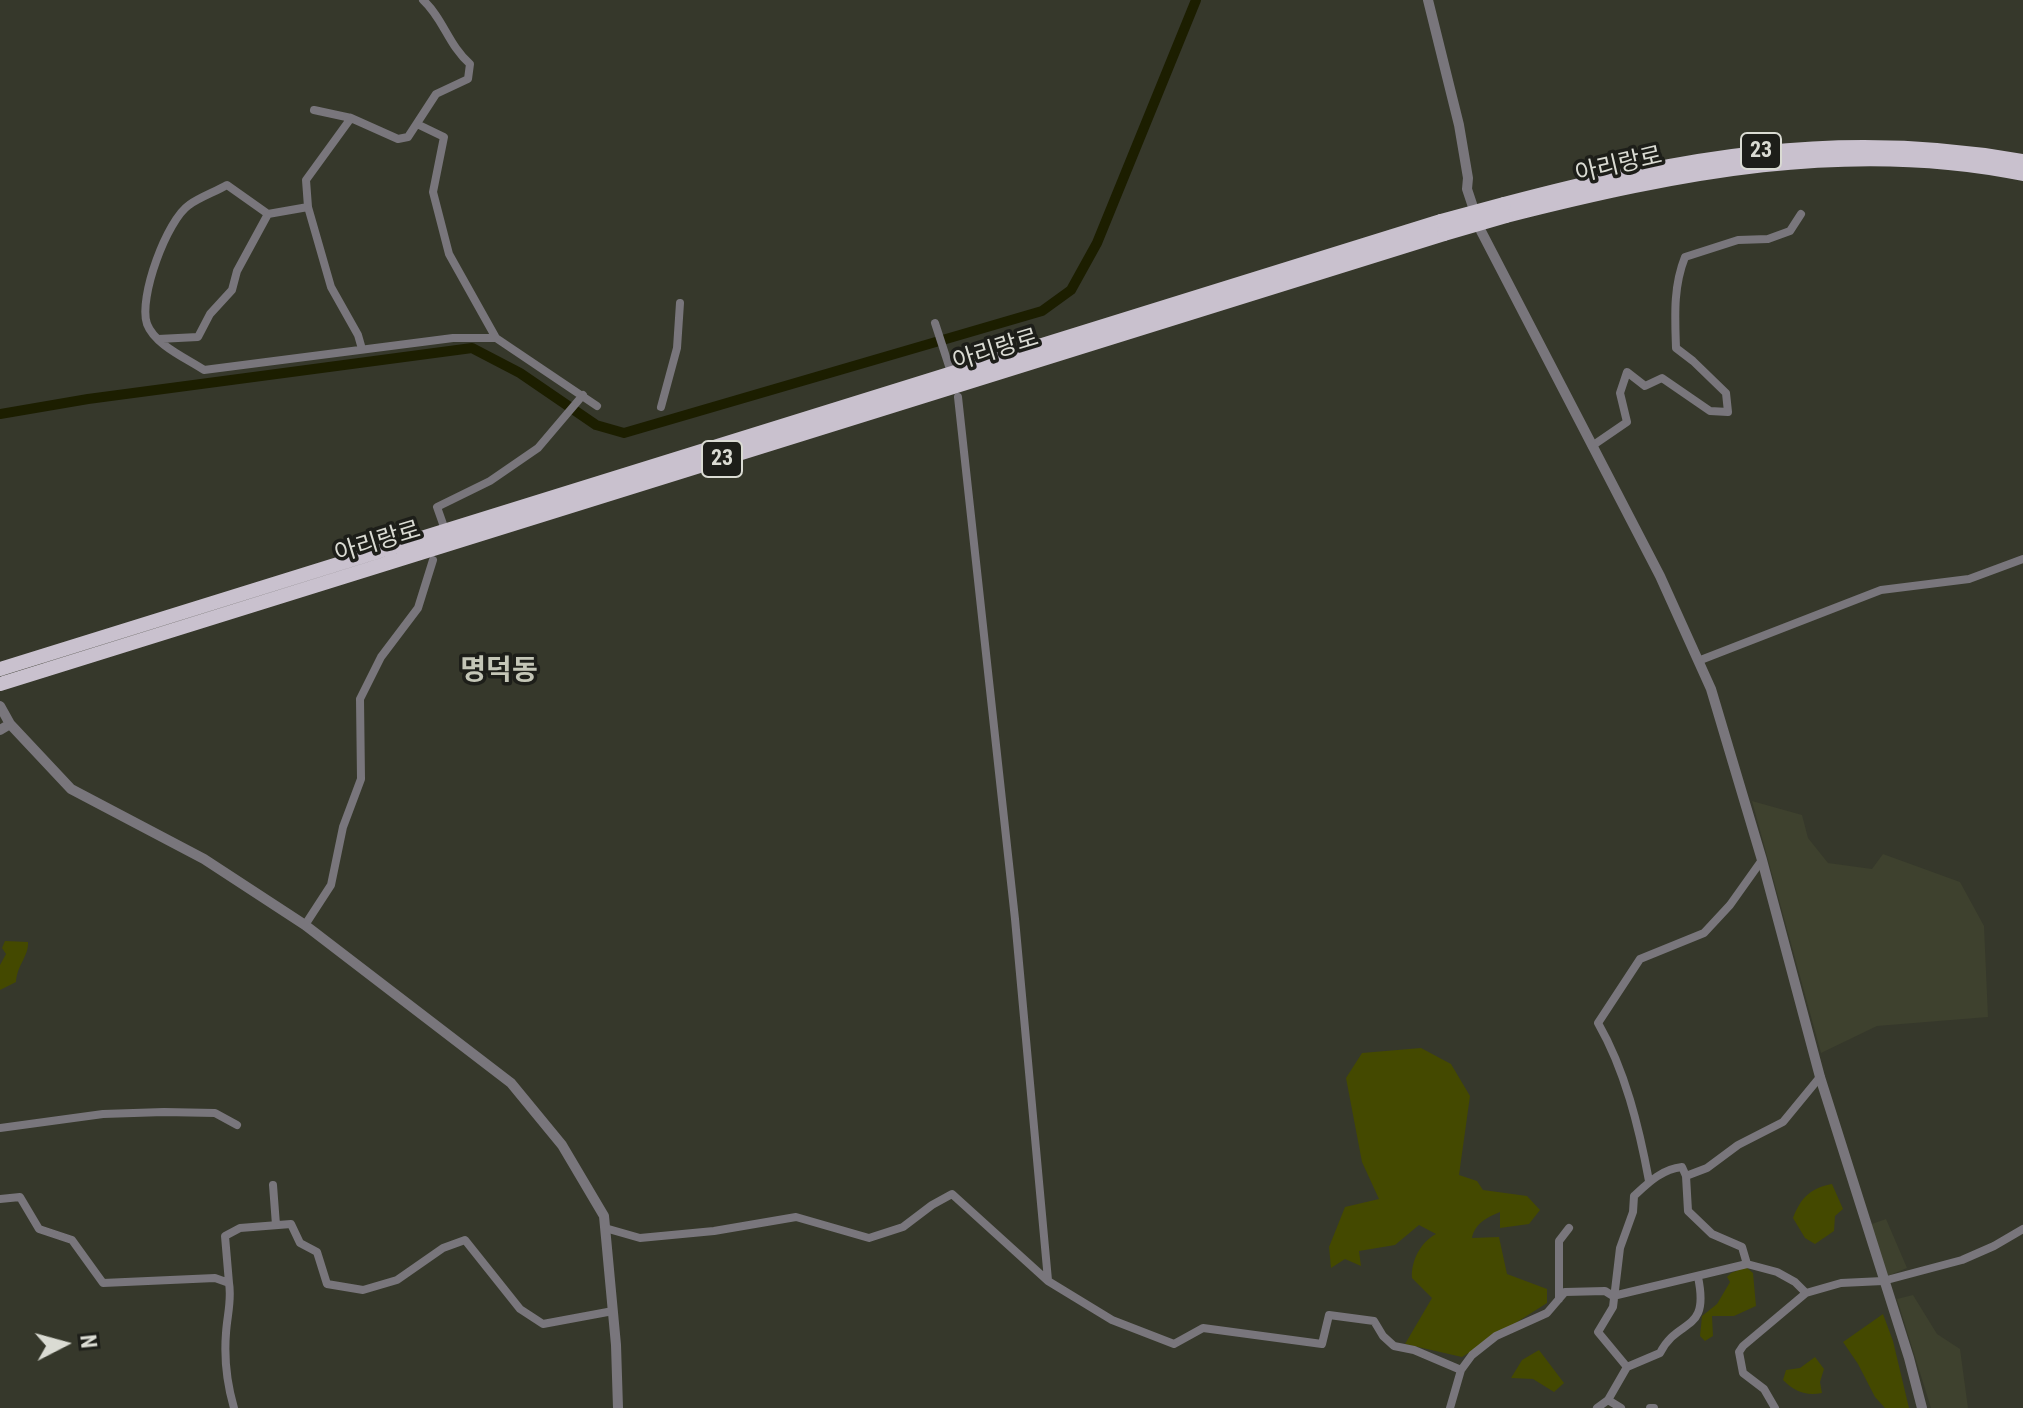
<!DOCTYPE html>
<meta charset="utf-8">
<style>
body{margin:0}
#map{position:relative;width:2023px;height:1408px;overflow:hidden;background:#36382b;font-family:"Roboto Condensed",sans-serif}
canvas{display:block}
.north{position:absolute;left:24px;top:1304px;width:80px;height:80px;-webkit-text-stroke:6px #1d1e19;paint-order:stroke;rotate:84deg;font-size:22px;font-weight:700;line-height:32px;text-align:center;color:#dadbd3}
.north::after{content:'';display:block;margin:auto;width:28px;height:36px;background:#dadbd3;clip-path:polygon(50% 0,100% 100%,50% 72%,0 100%)}
</style>
<div id="map">
<canvas width="2023" height="1408"></canvas>
<div class="north">N</div>
</div>
<script>
const ctx = document.querySelector('canvas').getContext('2d');
ctx.lineJoin = 'round';
function fill(path, color) {
  ctx.fillStyle = color;
  ctx.fill(path, 'evenodd');
}
function stroke(path, color, width, dash) {
  ctx.strokeStyle = color;
  ctx.lineWidth = width;
  ctx.lineCap = dash ? 'butt' : 'round';
  ctx.setLineDash(dash || []);
  ctx.stroke(path);
}
function write(font, color, halo, rows, align = 'center') {
  ctx.font = font + ' "Roboto Condensed","Noto Sans KR",sans-serif';
  ctx.lineWidth = 7;
  ctx.setLineDash([]);
  ctx.textBaseline = 'middle';
  ctx.strokeStyle = halo;
  ctx.fillStyle = color;
  for (const [text, x, y, turn = 0] of rows) {
    ctx.save();
    ctx.translate(x, y);
    ctx.rotate((+turn || 0) * Math.PI / 180);
    ctx.textAlign = isNaN(turn) ? turn : align;
    if (halo) ctx.strokeText(text, 0, 0);
    ctx.fillText(text, 0, 0);
    ctx.restore();
  }
}
fill(new Path2D(`
 M 1752,801 L 1802,815 L 1808,838 L 1828,863 L 1872,869 L 1883,854 L 1960,882 L 1984,926 L 1988,1017 L 1877,1026 L 1821,1053 Z
 M 1886,1219 L 1907,1268 L 1885,1277 L 1869,1225 Z
 M 1913,1295 L 1937,1334 L 1960,1349 L 1968,1408 L 1931,1408 L 1897,1299 Z`), '#3e412e');
fill(new Path2D(`
 M 5,941 L 28,942 C 29,956 17,965 16,982 L 0,990 L 0,965 L 6,954 L 2,948 Z
 M 1421,1048 L 1451,1064 L 1470,1096 L 1459,1175 L 1477,1181 L 1483,1190 L 1527,1196 L 1540,1210 L 1529,1224 L 1500,1228 L 1500,1212 C 1488,1217 1475,1223 1472,1238 L 1499,1237 L 1507,1274 L 1547,1289 L 1547,1303 L 1462,1357 L 1405,1344 L 1432,1298 L 1412,1278 C 1411,1260 1421,1242 1436,1234 L 1419,1225 L 1395,1245 L 1359,1251 L 1361,1266 L 1345,1259 L 1331,1268 L 1329,1247 L 1345,1207 L 1379,1199 L 1362,1162 L 1346,1078 L 1362,1053 Z
 M 1832,1184 L 1843,1209 L 1835,1216 L 1834,1231 L 1815,1244 L 1805,1238 L 1793,1218 C 1801,1197 1811,1188 1832,1184 Z
 M 1746,1267 L 1753,1273 L 1756,1306 L 1734,1316 L 1712,1316 L 1713,1336 L 1705,1341 L 1700,1336 L 1702,1316 L 1717,1304 L 1730,1282 L 1727,1277 L 1731,1273 Z
 M 1883,1314 L 1893,1341 L 1909,1408 L 1885,1408 L 1875,1397 L 1858,1364 L 1843,1342 Z
 M 1539,1350 L 1564,1383 L 1554,1392 L 1533,1379 L 1511,1378 L 1522,1360 Z
 M 1815,1357 L 1824,1369 L 1820,1382 L 1822,1393 C 1806,1396 1795,1392 1783,1380 L 1786,1370 L 1800,1368 Z`), '#444900');
stroke(new Path2D(`
 M 0,414 L 88,399 L 472,348 L 520,373 L 596,425 L 624,433 L 1042,311 L 1071,290 L 1097,243 L 1196,0`), '#1c1e00', 10);
stroke(new Path2D(`
 M 314,110 L 351,118 L 398,139 L 408,137 L 436,94 L 468,79 L 470,64 C 449,46 443,18 423,0
 M 417,124 L 444,137 L 433,192 L 449,254 L 496,338
 M 308,207 L 306,180 L 351,118
 M 935,323 L 949,366
 M 158,339 L 198,337 L 210,314 L 232,290 L 237,271 L 268,214
 M 362,349 L 358,335 L 331,287 L 308,207 L 268,214 L 227,185 C 215,192 200,197 189,205 C 167,220 138,298 147,324 C 155,345 186,358 204,370 L 453,338 L 496,338 L 597,406
 M 958,397 L 1015,919 L 1048,1280
 M 661,407 L 677,348 L 680,303
 M 1592,446 L 1627,422 L 1620,393 L 1627,372 L 1645,386 L 1662,378 L 1710,411 L 1728,412 L 1726,393 L 1693,361 L 1676,348 C 1675,317 1673,287 1685,257 L 1738,240 L 1768,239 L 1790,231 L 1801,214
 M 443,524 L 437,507 L 490,481 L 538,448 L 583,395
 M 1698,661 L 1881,590 L 1969,579 L 2023,559
 M 305,925 L 331,885 L 343,827 L 361,779 L 360,699 L 381,657 L 418,608 L 433,560
 M 0,1128 L 103,1114 L 164,1112 L 215,1113 L 237,1125
 M 1686,1176 L 1707,1168 L 1738,1145 L 1783,1122 L 1820,1077
 M 1649,1181 C 1639,1127 1625,1070 1598,1023 L 1640,959 L 1704,933 L 1730,905 L 1762,860
 M 273,1185 L 276,1225
 M 0,1199 L 20,1197 L 39,1229 L 72,1240 L 103,1283 L 215,1278 L 229,1283 C 232,1300 227,1316 226,1333 C 224,1358 227,1384 234,1408
 M 605,1228 L 640,1238 L 714,1231 L 796,1217 L 869,1238 L 903,1227 L 932,1205 L 952,1194 L 1048,1281 L 1112,1320 L 1174,1344 L 1203,1328 L 1322,1344 L 1329,1315 L 1374,1321 L 1383,1336 L 1394,1346 L 1414,1350 L 1461,1370
 M 229,1283 L 225,1236 L 240,1228 L 291,1224 L 300,1243 L 317,1252 L 327,1284 L 363,1290 L 397,1280 L 443,1248 L 465,1240 L 520,1309 L 543,1324 L 613,1311
 M 1559,1299 L 1559,1241 L 1569,1228
 M 1627,1367 L 1598,1332 L 1613,1307 L 1620,1248 L 1633,1212 L 1634,1196 C 1648,1183 1662,1169 1682,1167 L 1686,1176 L 1688,1211 L 1712,1234 L 1742,1247 L 1747,1264
 M 1608,1400 L 1627,1367 L 1660,1353 C 1678,1317 1710,1334 1698,1277
 M 1450,1408 L 1461,1370 L 1472,1355 L 1496,1336 L 1547,1313 L 1565,1292 L 1605,1291 L 1613,1296 L 1747,1264 L 1777,1272 L 1795,1282 L 1806,1293 L 1841,1283 L 1883,1281 L 1962,1260 L 1994,1246 L 2023,1229
 M 1597,1408 L 1608,1400 L 1621,1408
 M 1650,1408 L 1654,1408
 M 1775,1408 L 1764,1389 L 1743,1373 L 1739,1352 L 1743,1346 L 1806,1293`), '#79767c', 8);
stroke(new Path2D(`
 M 1428,0 L 1459,125 L 1468,178 L 1467,189 L 1481,231 L 1660,576 L 1711,689 L 1762,860 L 1820,1077 L 1909,1358 L 1922,1408
 M 0,706 L 10,724 L 71,789 L 204,859 L 305,925 L 511,1083 L 562,1145 L 604,1216 L 616,1345 L 618,1408
 M 0,730 L 10,724`), '#79767c', 10);
stroke(new Path2D(`
 M 1504,204 C 1682,157 1839,128 2023,161
 M 1506,216 C 1676,173 1848,138 2023,174
 M 0,669 L 1441,221
 M 0,684 L 1444,234`), '#c9c1ce', 14);
stroke(new Path2D(`
 M 1441,221 L 1504,204
 M 1444,234 L 1506,216`), '#c9c1ce', 14);
for (const [x, y, w] of [
 [1761,151,40],
 [722,459,40]
]) {
  const box = new Path2D();
  box.roundRect(x - w / 2, y - 18, w, 36, 6);
  ctx.fillStyle = '#1d1e19';
  ctx.fill(box);
  stroke(box, '#dadbd3', 2);
}
write('bold 22px', '#dadbd3', null, [
 ["23",1761,151],
 ["23",722,459]
]);
write('24px', '#dadbd3', '#1d1e19', [
 ["아리랑로",1619,166,-13],
 ["아리랑로",996,351,-17],
 ["아리랑로",378,543,-17]
]);
write('bold 28px', '#c4c6b7', '#1d1e19', [
 ["명덕동",499,672]
]);
</script>
